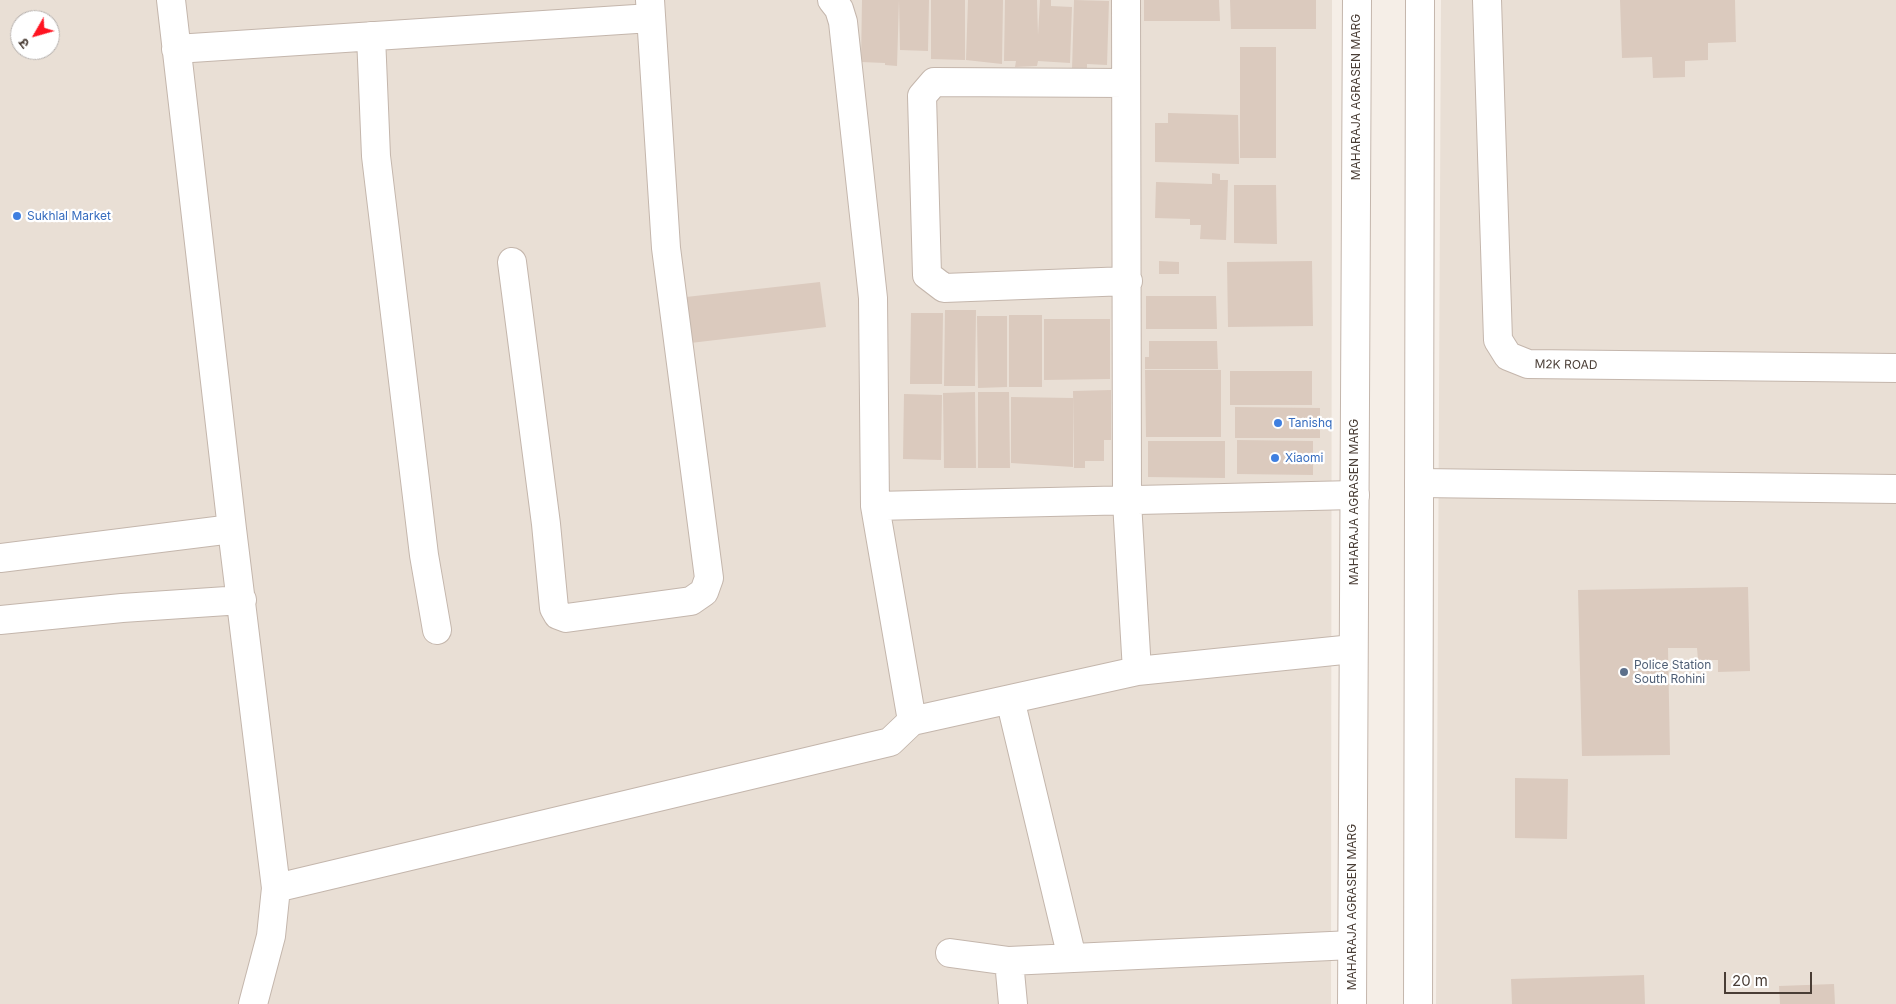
<!DOCTYPE html>
<meta charset="utf-8">
<style>
body{margin:0}
#map{position:relative;width:1896px;height:1004px;overflow:hidden;background:#f5eee7;font-family:Inter,"Noto Sans Devanagari",sans-serif}
canvas{display:block}
.north{position:absolute;left:10px;top:10px;width:50px;height:50px;box-sizing:border-box;background:#fff;border:1px solid #b6b1ae;border-radius:50%;rotate:232deg;font-size:14px;font-weight:700;line-height:20px;text-align:center;color:#493d35}
.north::after{content:'';display:block;margin:auto;width:18px;height:22px;background:#ff1421;clip-path:polygon(50% 0,100% 100%,50% 72%,0 100%)}
.scale{position:absolute;left:1724px;top:972px;width:88px;height:22px;box-sizing:border-box;border:2px solid #493d35;border-top:0;padding-left:6px;font-size:15px;line-height:18px;white-space:nowrap;color:#493d35;-webkit-text-stroke:4px #fff;paint-order:stroke}
</style>
<div id="map">
<canvas width="1896" height="1004"></canvas>
<div class="north">उ</div>
<div class="scale">20 m</div>
</div>
<script>
const ctx = document.querySelector('canvas').getContext('2d');
ctx.lineJoin = 'round';
function fill(path, color) {
  ctx.fillStyle = color;
  ctx.fill(path, 'evenodd');
}
function stroke(path, color, width, dash) {
  ctx.strokeStyle = color;
  ctx.lineWidth = width;
  ctx.lineCap = dash ? 'butt' : 'round';
  ctx.setLineDash(dash || []);
  ctx.stroke(path);
}
function write(font, color, halo, rows, align = 'center') {
  ctx.font = font + ' Inter,sans-serif';
  ctx.lineWidth = 4.5;
  ctx.setLineDash([]);
  ctx.textBaseline = 'middle';
  ctx.strokeStyle = halo;
  ctx.fillStyle = color;
  for (const [text, x, y, turn = 0] of rows) {
    ctx.save();
    ctx.translate(x, y);
    ctx.rotate((+turn || 0) * Math.PI / 180);
    ctx.textAlign = isNaN(turn) ? turn : align;
    if (halo) ctx.strokeText(text, 0, 0);
    ctx.fillText(text, 0, 0);
    ctx.restore();
  }
}
fill(new Path2D(`
 M 0,0 L 1332,0 L 1331,1004 L 0,1004 ZM 20,20 L 50,20 L 50,50 L 20,50 Z
 M 1441,0 L 1896,0 L 1896,1004 L 1436,1004 Z`), '#e9dfd5');
fill(new Path2D(`
 M 862,0 L 899,0 L 897,66 L 885,65 L 885,63 L 861,62 Z
 M 899,0 L 929,0 L 928,51 L 900,50 Z
 M 931,0 L 965,0 L 965,60 L 931,59 Z
 M 968,0 L 1003,0 L 1002,64 L 966,60 Z
 M 1005,0 L 1037,0 L 1038,35 L 1040,0 L 1051,0 L 1051,6 L 1072,7 L 1070,63 L 1038,61 L 1037,66 L 1015,67 L 1016,61 L 1004,61 Z
 M 1074,0 L 1109,1 L 1107,65 L 1087,64 L 1087,70 L 1072,70 Z
 M 1144,0 L 1219,0 L 1220,21 L 1144,21 Z
 M 1230,0 L 1316,0 L 1316,29 L 1231,29 Z
 M 1620,0 L 1735,0 L 1736,42 L 1708,43 L 1708,60 L 1685,61 L 1685,77 L 1653,78 L 1652,57 L 1622,58 Z
 M 1240,47 L 1276,47 L 1276,158 L 1240,158 Z
 M 1168,113 L 1238,115 L 1239,164 L 1155,162 L 1155,123 L 1168,123 Z
 M 1212,173 L 1220,174 L 1220,180 L 1228,180 L 1226,240 L 1200,239 L 1201,225 L 1190,225 L 1190,219 L 1155,218 L 1156,182 L 1212,184 Z
 M 1234,185 L 1276,185 L 1277,244 L 1234,243 Z
 M 1159,261 L 1179,262 L 1179,274 L 1159,274 Z
 M 1312,261 L 1313,326 L 1228,327 L 1227,262 Z
 M 820,282 L 826,327 L 682,344 L 677,298 Z
 M 1146,296 L 1216,296 L 1217,329 L 1146,329 Z
 M 945,310 L 976,310 L 975,386 L 944,386 Z
 M 911,313 L 943,313 L 942,384 L 910,384 Z
 M 1009,315 L 1042,315 L 1042,387 L 1009,387 Z
 M 977,316 L 1007,316 L 1007,387 L 978,388 Z
 M 1044,319 L 1110,319 L 1110,379 L 1044,380 Z
 M 1149,341 L 1217,341 L 1218,369 L 1145,369 L 1145,357 L 1149,357 Z
 M 1145,370 L 1221,370 L 1221,437 L 1146,437 Z
 M 1230,371 L 1312,371 L 1312,405 L 1230,405 Z
 M 1111,390 L 1111,440 L 1104,440 L 1104,461 L 1085,461 L 1085,468 L 1074,468 L 1073,391 Z
 M 975,392 L 976,468 L 944,468 L 943,393 Z
 M 978,392 L 1009,392 L 1010,468 L 978,468 Z
 M 904,394 L 942,395 L 941,460 L 903,459 Z
 M 1011,397 L 1073,398 L 1073,467 L 1011,463 Z
 M 1235,407 L 1320,408 L 1320,438 L 1235,438 Z
 M 1237,440 L 1313,441 L 1313,475 L 1237,474 Z
 M 1148,441 L 1225,441 L 1225,478 L 1148,477 Z
 M 1748,587 L 1750,671 L 1718,672 L 1718,660 L 1698,660 L 1697,648 L 1668,648 L 1670,755 L 1582,756 L 1578,590 Z
 M 1515,778 L 1568,779 L 1567,839 L 1515,838 Z
 M 1644,975 L 1645,1004 L 1512,1004 L 1511,979 Z
 M 1834,984 L 1835,1004 L 1780,1004 L 1779,986 Z`), '#dbcabe');
const minor = new Path2D(`
 M 171,0 L 232,529 L 276,888 L 271,936 L 253,1004
 M 832,0 L 839,9 L 843,22 L 873,298 L 875,506 L 912,721
 M 1126,0 L 1127,502 L 1137,671
 M 1487,0 L 1498,340 L 1508,356 L 1528,364 L 1896,368
 M 371,36 L 376,156 L 424,555 L 437,630
 M 176,49 L 651,18
 M 1126,83 L 934,82 L 922,96 L 927,275 L 944,288 L 1128,281
 M 512,262 L 546,524 L 554,608 L 558,615 L 566,618 L 691,601 L 704,592 L 709,578 L 666,248 L 650,0
 M 1419,483 L 1896,489
 M 875,506 L 1355,495
 M 0,558 L 232,529
 M 0,620 L 122,608 L 242,600
 M 1010,699 L 1072,958
 M 276,888 L 890,742 L 912,721 L 1137,671 L 1353,649
 M 950,953 L 1009,961 L 1352,945
 M 1009,961 L 1013,1004`);
const tertiary = new Path2D(`
 M 1352,1004 L 1357,0
 M 1418,1004 L 1420,0`);
stroke(minor, '#c4b6ac', 30);
stroke(tertiary, '#c4b6ac', 30);
stroke(minor, '#fff', 28);
stroke(tertiary, '#fff', 28);
for (const [x, y, r, color] of [
 [17,216,5,"#3f7fe0"],
 [1278,423,5,"#3f7fe0"],
 [1275,458,5,"#3f7fe0"],
 [1624,672,5,"#5c6f8a"]
]) {
  const dot = new Path2D();
  dot.arc(x, y, r, 0, 2 * Math.PI);
  ctx.fillStyle = color;
  ctx.fill(dot);
  stroke(dot, '#fff', 2);
}
write('12px', '#493d35', '#fff', [
 ["MAHARAJA AGRASEN MARG",1356,97,-90],
 ["M2K ROAD",1566,365,1],
 ["MAHARAJA AGRASEN MARG",1354,502,-90],
 ["MAHARAJA AGRASEN MARG",1352,907,-90]
]);
write('12px', '#366cbe', '#fff', [
 ["Sukhlal Market",27,216],
 ["Tanishq",1288,423],
 ["Xiaomi",1285,458]
], 'left');
write('12px', '#4e5e75', '#fff', [
 ["Police Station",1634,665],
 ["South Rohini",1634,679]
], 'left');
</script>
